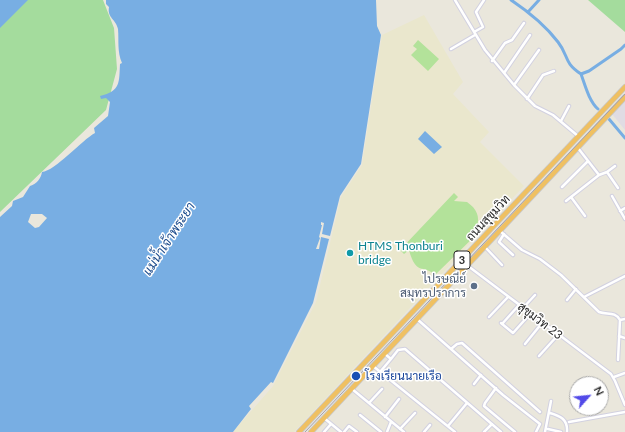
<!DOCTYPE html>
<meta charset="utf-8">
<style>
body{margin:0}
#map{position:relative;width:625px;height:432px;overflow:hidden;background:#eae7dc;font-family:Lato,sans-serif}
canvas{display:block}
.north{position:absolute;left:569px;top:376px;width:40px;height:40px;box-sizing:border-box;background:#fff;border:1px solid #a9a9a9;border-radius:50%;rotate:63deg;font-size:11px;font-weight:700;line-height:16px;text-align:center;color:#292929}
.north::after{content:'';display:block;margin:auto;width:14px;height:18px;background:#524ae8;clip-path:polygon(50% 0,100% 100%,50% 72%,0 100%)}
</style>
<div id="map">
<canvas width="625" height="432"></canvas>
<div class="north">N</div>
</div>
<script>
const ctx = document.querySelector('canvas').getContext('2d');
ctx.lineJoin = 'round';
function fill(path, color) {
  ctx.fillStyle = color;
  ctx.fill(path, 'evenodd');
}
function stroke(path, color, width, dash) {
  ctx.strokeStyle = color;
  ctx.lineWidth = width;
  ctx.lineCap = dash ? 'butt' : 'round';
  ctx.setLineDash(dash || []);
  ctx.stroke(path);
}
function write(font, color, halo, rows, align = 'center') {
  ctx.font = font + ' Lato,Sarabun,sans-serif';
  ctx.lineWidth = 3;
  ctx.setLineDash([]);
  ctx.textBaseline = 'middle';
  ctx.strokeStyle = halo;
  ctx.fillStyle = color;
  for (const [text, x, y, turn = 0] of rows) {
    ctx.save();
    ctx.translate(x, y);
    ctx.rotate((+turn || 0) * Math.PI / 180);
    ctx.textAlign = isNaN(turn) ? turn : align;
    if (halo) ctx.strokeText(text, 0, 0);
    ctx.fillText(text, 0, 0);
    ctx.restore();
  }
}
fill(new Path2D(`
 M 625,100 L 625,130 L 612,114 Z`), '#e0dce3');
fill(new Path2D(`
 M 424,15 L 463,82 L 453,94 L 489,132 L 480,142 L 524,186 L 294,432 L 233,432 L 273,386 L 316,302 L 341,197 L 362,165 L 382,35 Z`), '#eae7cd');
fill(new Path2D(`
 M 0,0 L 103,0 L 114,28 L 117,69 L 106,110 L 0,212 Z
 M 588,0 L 625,0 L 625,32 Z`), '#a4dc9d');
fill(new Path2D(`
 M 418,40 L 439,59 L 428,71 L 411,55 L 417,49 L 413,46 Z
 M 454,193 L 458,197 L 454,201 L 467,202 C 477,209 480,216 477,228 L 480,231 L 435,275 C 423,264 416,276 409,250 L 404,254 L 400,250 Z`), '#b3e29a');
fill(new Path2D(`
 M 0,0 L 28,0 L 0,28 Z
 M 106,0 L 376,0 L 377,26 L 381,35 L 361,164 L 340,196 L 330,236 L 322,234 L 324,223 L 321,222 L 321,225 L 322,225 L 319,237 L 320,238 L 316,249 L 319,249 L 321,237 L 329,239 L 313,303 L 273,383 L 271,382 L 249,406 L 251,409 L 233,432 L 0,432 L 0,217 L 12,206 L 13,201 L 23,197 L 30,186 C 37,184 41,178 42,172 C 55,171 82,140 95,133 L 94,128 L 108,116 L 110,102 L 106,98 L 101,99 L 100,96 C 121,91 119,82 120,64 L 122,63 C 117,52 119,40 118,29 C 116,19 107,18 109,7 L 106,4 ZM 31,214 L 42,214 L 47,218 L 39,227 L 35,228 L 28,222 Z
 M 425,131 L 442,147 L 434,154 L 418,139 Z`), '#78aee3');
stroke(new Path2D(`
 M 511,0 C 529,12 545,25 558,42 C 569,56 563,62 581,74 L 589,71 L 621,49 L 625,45
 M 528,12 L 539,0
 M 581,74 C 585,85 589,101 598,109
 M 609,119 L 625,138`), '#78aee3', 3);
const street = new Path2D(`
 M 455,0 L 485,50 L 514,85 L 535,106 L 553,115 L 578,136
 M 474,32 L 483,27 L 476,12 L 484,0
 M 451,49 L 475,35
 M 492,61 L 505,43 L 512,40 L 524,23
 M 504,73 L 530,35
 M 514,85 L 539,50
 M 527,99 L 543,75 L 554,71
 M 561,121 L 569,106
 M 578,148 L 599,175 L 607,172 L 618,188
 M 607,172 L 615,166
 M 562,187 L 588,161
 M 612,196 L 625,219
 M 566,201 L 571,197
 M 620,211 L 625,208
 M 585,216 L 571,197 L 599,175
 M 500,231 L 522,250 L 540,259 L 561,275 L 599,312 C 607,315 615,311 620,320 L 618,360
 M 504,234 L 499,242 L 513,255
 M 485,247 L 502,265
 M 468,266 L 611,374 L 615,381 L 625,405
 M 584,297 L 625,276
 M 567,300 L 576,289
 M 523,308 L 535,295
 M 489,317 L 508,297
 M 417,319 L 503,395 L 540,424 L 536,432
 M 620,320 L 625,319
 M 501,323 L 513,333 L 530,314
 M 502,324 L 519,305
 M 619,336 L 625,338
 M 525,344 L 542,323
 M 451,349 L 457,344 L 462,343 L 540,412
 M 385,354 L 391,359 L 398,350 L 405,349 L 501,432
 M 539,356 L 558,335
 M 373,366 L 455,432
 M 380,372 L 391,359
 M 614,377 L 625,373
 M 474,384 L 481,375
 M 496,388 L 485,403 L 484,406 L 515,432
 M 352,389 L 404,432
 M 369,403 L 382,389
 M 550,413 C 560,416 568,419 567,432
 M 360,415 L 381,432
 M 385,417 L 399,399
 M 324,418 L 341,432
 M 569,422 L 625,412
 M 448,426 L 467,403
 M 400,429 L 415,413
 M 548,429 L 561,432
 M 324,432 L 331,424
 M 344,432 L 349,426 L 357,432
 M 387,432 L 391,422
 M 424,432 L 430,425
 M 484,432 L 492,424
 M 545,432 L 551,401`);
const highway = new Path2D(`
 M 299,432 L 625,87
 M 311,432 L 625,97`);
stroke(street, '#d2d1e0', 4.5);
stroke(highway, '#c7c7c7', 6);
stroke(street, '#fff', 2.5);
stroke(highway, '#efc062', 4.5);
stroke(new Path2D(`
 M 305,432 L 625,94`), '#a19fb1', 1);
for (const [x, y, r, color] of [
 [350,253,4,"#0f9aa8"],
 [474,286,4,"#5c6f8a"],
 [356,376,5,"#1a4fb4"]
]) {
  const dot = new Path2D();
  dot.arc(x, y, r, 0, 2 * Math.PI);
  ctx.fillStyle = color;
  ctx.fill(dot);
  stroke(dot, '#fff', 1.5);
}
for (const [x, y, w] of [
 [462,260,16]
]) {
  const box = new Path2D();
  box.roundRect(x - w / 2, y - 9, w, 18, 3);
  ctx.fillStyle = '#fff';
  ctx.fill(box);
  stroke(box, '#292929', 1);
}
write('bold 11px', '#292929', null, [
 ["3",462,260]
]);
write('12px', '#292929', '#fff', [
 ["ถนนสุขุมวิท",488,218,-47],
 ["สุขุมวิท 23",540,321,37]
]);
write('12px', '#0d838f', '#fff', [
 ["HTMS Thonburi",358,246],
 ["bridge",358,260]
], 'left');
write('12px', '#4e5e75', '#fff', [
 ["ไปรษณีย์",466,279],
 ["สมุทรปราการ",466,293]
], 'right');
write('12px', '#164399', '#fff', [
 ["โรงเรียนนายเรือ",365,376]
], 'left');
write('italic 13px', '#1a4a8c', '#fff', [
 ["แม่น้ำเจ้าพระยา",169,239,-57]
]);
</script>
